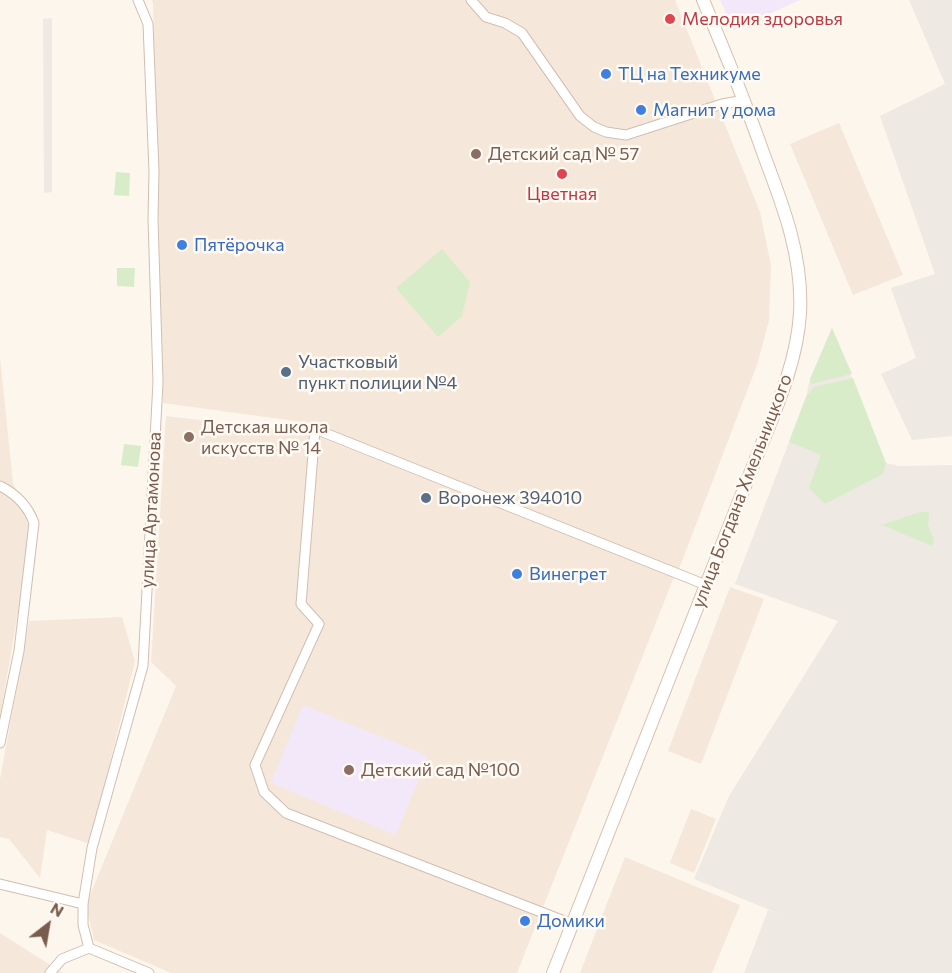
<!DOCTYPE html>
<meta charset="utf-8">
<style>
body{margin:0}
#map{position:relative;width:952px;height:973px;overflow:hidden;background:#fdf6ec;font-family:Commissioner,sans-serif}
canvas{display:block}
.north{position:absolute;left:18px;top:895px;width:60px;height:60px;-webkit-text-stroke:4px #fffaf3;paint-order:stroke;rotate:31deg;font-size:16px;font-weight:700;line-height:24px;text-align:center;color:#7a5c4d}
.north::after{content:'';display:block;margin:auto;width:21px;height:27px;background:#7a5c4d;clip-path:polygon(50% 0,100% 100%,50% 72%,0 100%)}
</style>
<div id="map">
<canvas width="952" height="973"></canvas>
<div class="north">N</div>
</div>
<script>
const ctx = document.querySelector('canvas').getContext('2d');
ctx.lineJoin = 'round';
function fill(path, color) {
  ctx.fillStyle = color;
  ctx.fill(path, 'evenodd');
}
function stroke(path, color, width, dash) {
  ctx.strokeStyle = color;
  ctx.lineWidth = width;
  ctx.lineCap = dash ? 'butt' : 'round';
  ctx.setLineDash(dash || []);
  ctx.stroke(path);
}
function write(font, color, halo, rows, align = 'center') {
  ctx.font = font + ' Commissioner,sans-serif';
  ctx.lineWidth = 5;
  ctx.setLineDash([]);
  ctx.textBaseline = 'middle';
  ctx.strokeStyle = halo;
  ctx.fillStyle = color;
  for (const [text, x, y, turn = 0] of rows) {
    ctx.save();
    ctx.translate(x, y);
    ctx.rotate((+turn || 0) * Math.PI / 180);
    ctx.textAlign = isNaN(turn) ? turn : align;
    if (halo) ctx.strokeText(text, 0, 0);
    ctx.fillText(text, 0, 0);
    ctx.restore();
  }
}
fill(new Path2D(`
 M 152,0 L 675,0 L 760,212 L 771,265 L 769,321 L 757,365 L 679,569 L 310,423 L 163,403 L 153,3 Z
 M 839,123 L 903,275 L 853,295 L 790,144 Z
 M 0,357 L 13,483 L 30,520 L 27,560 L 0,717 Z
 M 166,416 L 309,433 L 674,577 L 517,973 L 171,973 L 94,940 L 86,905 L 176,686 L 151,662 Z
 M 730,587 L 764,599 L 701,764 L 668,751 Z
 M 122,617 L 135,661 L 90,844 L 47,830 L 40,878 L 9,839 L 0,837 L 0,779 L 29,621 Z
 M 691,809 L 716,819 L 694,873 L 670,863 Z
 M 625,857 L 740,905 L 712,973 L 580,973 Z
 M 0,933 L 63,973 L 0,973 Z`), '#f5e8da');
fill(new Path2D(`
 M 909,0 L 952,0 L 952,436 L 912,440 L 881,374 L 916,358 L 891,288 L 935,274 L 880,116 L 945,84 Z
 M 52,18 L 52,192 L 44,193 L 43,19 Z
 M 832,328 L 886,463 L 899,466 L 952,465 L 952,973 L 744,973 L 768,910 L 782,915 L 694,879 L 729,796 L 838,621 L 735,584 L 806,397 L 810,379 Z`), '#efe9e4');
fill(new Path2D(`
 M 720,0 L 800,0 L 734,30 Z
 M 303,705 L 428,756 L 396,835 L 271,783 Z`), '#f3e8fa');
fill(new Path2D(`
 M 116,172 L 130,173 L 129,196 L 114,195 Z
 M 442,249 L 470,282 L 462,316 L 438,337 L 396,288 Z
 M 117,268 L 135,268 L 134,287 L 117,286 Z
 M 832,328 L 852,374 L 811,384 L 810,379 Z
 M 853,378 L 886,463 L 883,474 L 825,504 L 809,488 L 821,455 L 789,442 L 806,397 L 814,387 Z
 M 124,444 L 141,446 L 138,467 L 121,465 Z
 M 920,512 L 929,512 L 928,525 L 934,540 L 932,546 L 882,525 Z`), '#d8ecc9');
const street = new Path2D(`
 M 138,0 L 148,24 L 154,171 L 153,219 L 158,382 L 143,666 L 92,848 L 83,904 L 83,925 L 89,948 L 149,973
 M 471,0 L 486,17 L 505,23 L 522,33 L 580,116 L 594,127 L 606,132 L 626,135 L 722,104 L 745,100
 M 0,486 C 16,494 28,506 34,523 L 19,651 L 0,743
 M 0,884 L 83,904
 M 572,924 L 286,813 L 264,792 L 255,765 L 319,624 L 301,604 L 315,429 L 706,585
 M 50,973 L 62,959 L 89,948`);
const secondary = new Path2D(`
 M 553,973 L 753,466 C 772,417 797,366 800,313 C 803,258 784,208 765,158 C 746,104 725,52 703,0`);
stroke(street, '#d1beb0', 11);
stroke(secondary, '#d6c0b0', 14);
stroke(street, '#fff', 9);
stroke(secondary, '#fff', 12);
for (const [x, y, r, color] of [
 [670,19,6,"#e0444e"],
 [606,74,6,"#3f7fe0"],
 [641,110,6,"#3f7fe0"],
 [476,154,6,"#8d6e63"],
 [562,174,6,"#e0444e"],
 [182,245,6,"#3f7fe0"],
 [286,372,6,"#5c6f8a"],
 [189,437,6,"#8d6e63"],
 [426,498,6,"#5c6f8a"],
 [517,574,6,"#3f7fe0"],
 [349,770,6,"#8d6e63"],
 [525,921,6,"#3f7fe0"]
]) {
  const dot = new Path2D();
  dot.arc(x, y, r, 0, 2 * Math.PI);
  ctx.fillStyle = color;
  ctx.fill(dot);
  stroke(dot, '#fffaf3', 2);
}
write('18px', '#be3a42', '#fffaf3', [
 ["Мелодия здоровья",682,19],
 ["Цветная",562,194,"center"]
], 'left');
write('18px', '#366cbe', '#fffaf3', [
 ["ТЦ на Техникуме",618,74],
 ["Магнит у дома",653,110],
 ["Пятёрочка",194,245],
 ["Винегрет",529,574],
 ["Домики",537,921]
], 'left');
write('18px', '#785e54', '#fffaf3', [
 ["Детский сад № 57",488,154],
 ["Детская школа",201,427],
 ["искусств № 14",201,448],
 ["Детский сад №100",361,770]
], 'left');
write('18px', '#4e5e75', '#fffaf3', [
 ["Участковый",298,362],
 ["пункт полиции №4",298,383],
 ["Воронеж 394010",438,498]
], 'left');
write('18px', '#7a5c4d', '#fffaf3', [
 ["улица Богдана Хмельницкого",742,491,-69],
 ["улица Артамонова",151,510,-87]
]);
</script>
